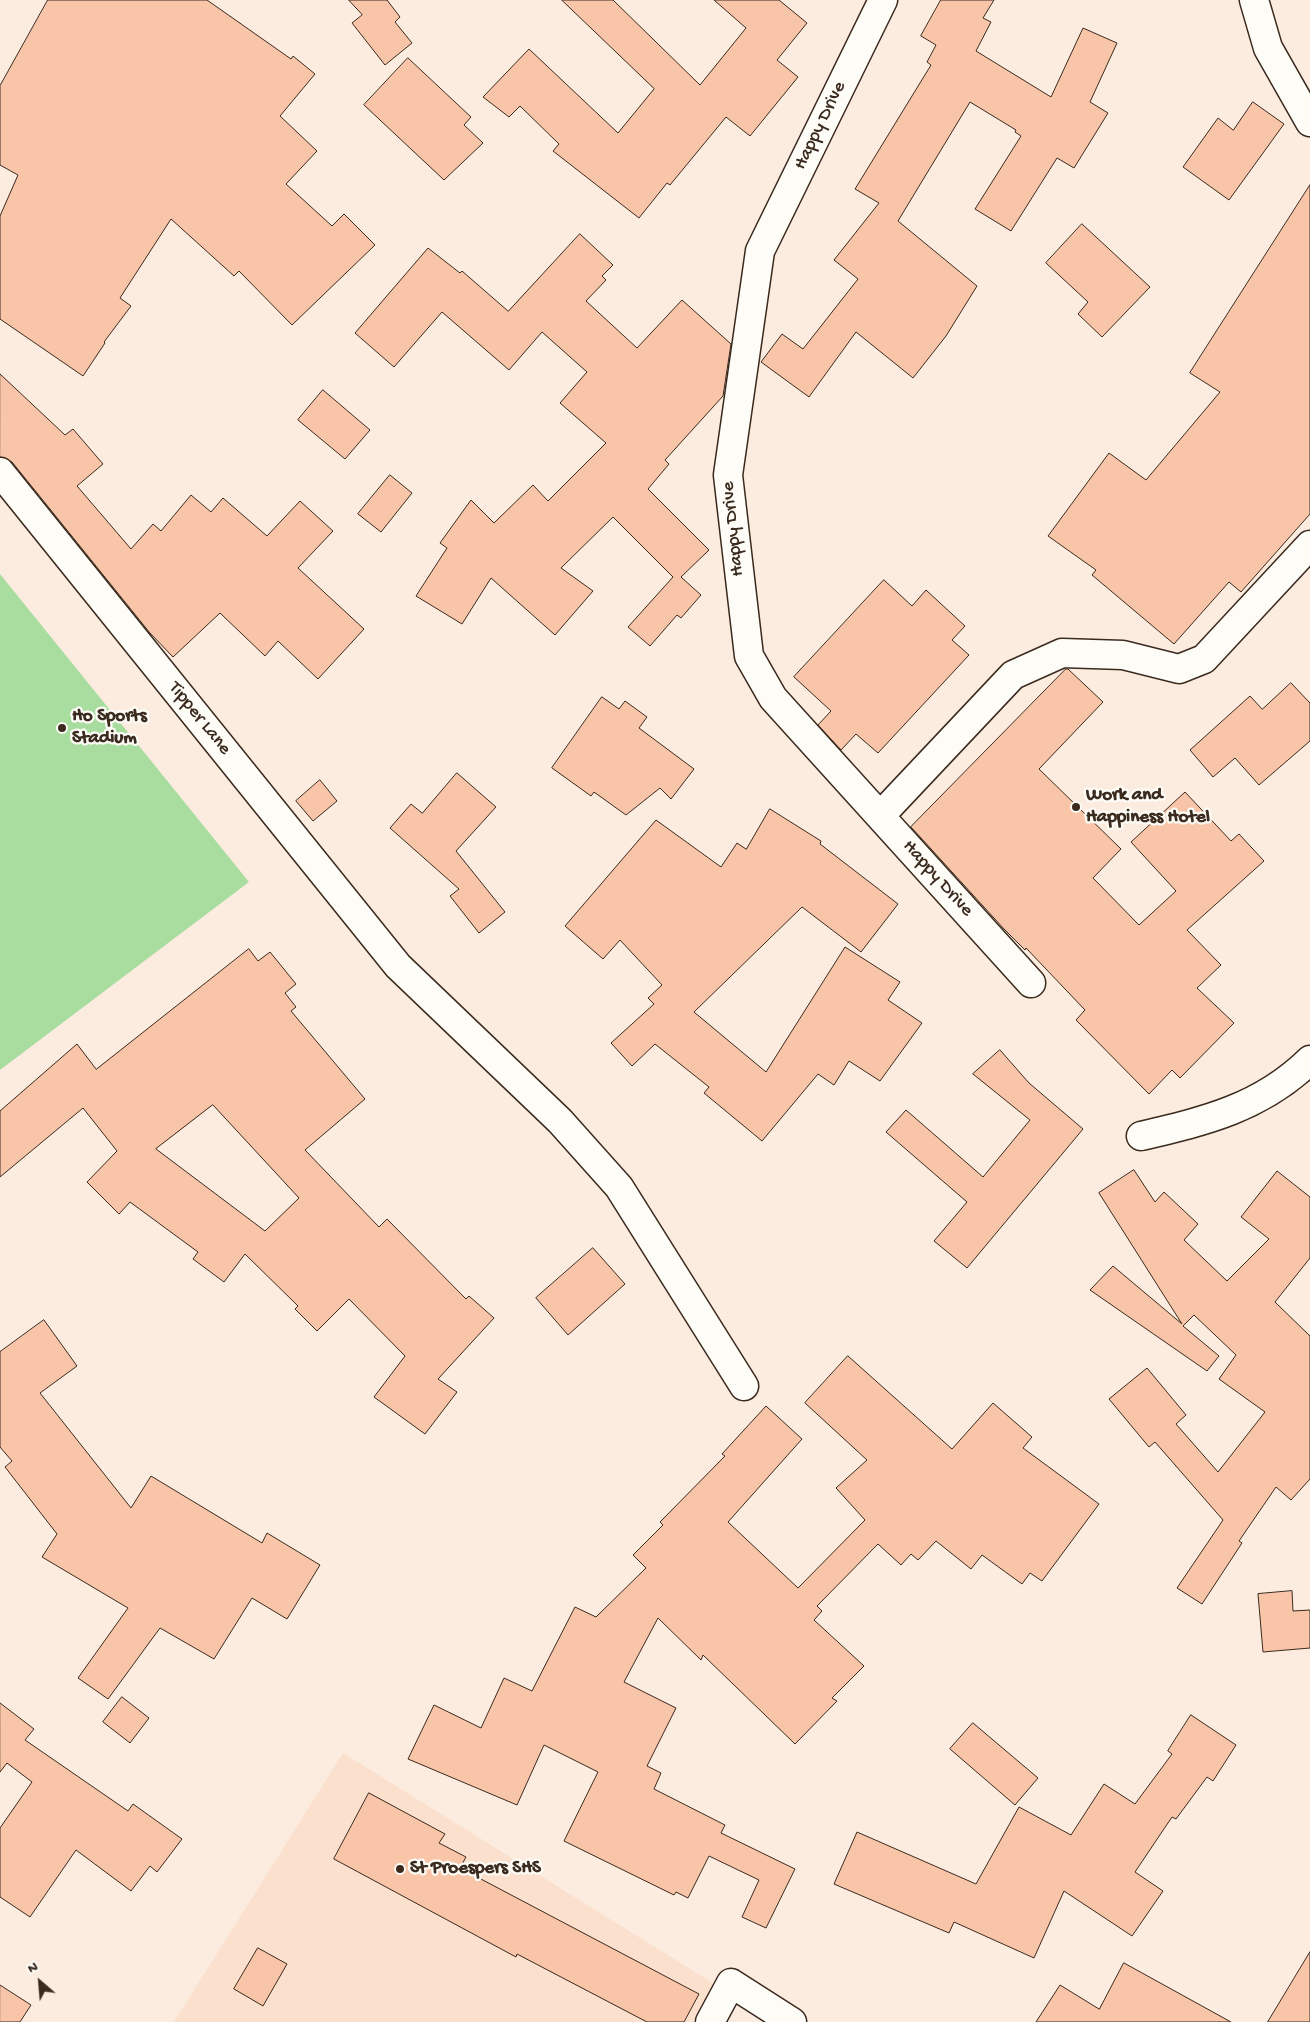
<!DOCTYPE html>
<style>
body{margin:0}
#map{position:relative;width:1310px;height:2022px;overflow:hidden;background:#fcecdf;font-family:"Gochi Hand",sans-serif}
canvas{display:block}
.north{position:absolute;left:15px;top:1957px;width:50px;height:50px;-webkit-text-stroke:4px #fdfcf7;paint-order:stroke;rotate:333deg;font-size:14px;font-weight:700;line-height:20px;text-align:center;color:#3b2a1e}
.north::after{content:'';display:block;margin:auto;width:18px;height:22px;background:#3b2a1e;clip-path:polygon(50% 0,100% 100%,50% 72%,0 100%)}
</style>
<div id="map">
<canvas width="1310" height="2022"></canvas>
<div class="north">N</div>
</div>
<script>
const ctx = document.querySelector('canvas').getContext('2d');
ctx.lineJoin = 'round';
function fill(path, color) {
  ctx.fillStyle = color;
  ctx.fill(path, 'evenodd');
}
function stroke(path, color, width, dash) {
  ctx.strokeStyle = color;
  ctx.lineWidth = width;
  ctx.lineCap = dash ? 'butt' : 'round';
  ctx.setLineDash(dash || []);
  ctx.stroke(path);
}
function write(font, color, halo, rows, align = 'center') {
  ctx.font = font + ' "Gochi Hand",sans-serif';
  ctx.lineWidth = 4.5;
  ctx.setLineDash([]);
  ctx.textBaseline = 'middle';
  ctx.strokeStyle = halo;
  ctx.fillStyle = color;
  for (const [text, x, y, turn = 0] of rows) {
    ctx.save();
    ctx.translate(x, y);
    ctx.rotate((+turn || 0) * Math.PI / 180);
    ctx.textAlign = isNaN(turn) ? turn : align;
    if (halo) ctx.strokeText(text, 0, 0);
    ctx.fillText(text, 0, 0);
    ctx.restore();
  }
}
fill(new Path2D(`
 M 343,1753 L 716,1985 L 693,2022 L 174,2022 Z`), '#fbe0ce');
fill(new Path2D(`
 M 0,574 L 249,882 L 0,1070 Z`), '#a9dd9f');
const building = new Path2D(`
 M 48,0 L 207,0 L 291,59 L 293,56 L 315,74 L 280,116 L 317,151 L 286,184 L 332,226 L 344,214 L 375,245 L 292,325 L 239,271 L 234,276 L 171,219 L 120,298 L 131,306 L 104,342 L 105,343 L 83,376 L 0,319 L 0,216 L 18,175 L 0,165 L 0,86 Z
 M 349,0 L 387,0 L 400,17 L 395,22 L 412,43 L 385,65 L 352,23 L 362,15 Z
 M 562,0 L 613,0 L 700,85 L 746,28 L 714,0 L 779,0 L 807,23 L 777,60 L 798,77 L 750,136 L 726,117 L 670,185 L 667,183 L 639,218 L 553,151 L 559,144 L 520,106 L 509,117 L 483,97 L 529,49 L 618,133 L 654,89 Z
 M 941,0 L 994,0 L 983,18 L 991,22 L 976,51 L 1051,97 L 1083,28 L 1117,43 L 1090,102 L 1108,113 L 1074,168 L 1057,158 L 1011,231 L 975,209 L 1021,136 L 1015,132 L 1016,130 L 970,102 L 898,221 L 977,286 L 946,336 L 913,378 L 856,332 L 809,397 L 761,362 L 782,334 L 803,349 L 858,279 L 834,260 L 879,203 L 855,189 L 931,65 L 927,62 L 936,45 L 921,36 Z
 M 408,58 L 471,117 L 464,125 L 483,143 L 444,180 L 364,105 Z
 M 1253,102 L 1284,124 L 1229,200 L 1183,167 L 1218,118 L 1233,130 Z
 M 1310,185 L 1310,514 L 1241,592 L 1229,582 L 1174,644 L 1092,575 L 1096,570 L 1048,536 L 1109,453 L 1146,480 L 1220,392 L 1190,373 Z
 M 1082,224 L 1150,287 L 1102,337 L 1078,314 L 1088,302 L 1046,263 Z
 M 580,234 L 613,265 L 602,276 L 606,280 L 586,301 L 637,348 L 682,300 L 731,344 L 723,396 L 665,460 L 669,464 L 648,489 L 709,550 L 681,577 L 701,595 L 681,618 L 677,615 L 650,646 L 628,627 L 673,577 L 613,517 L 561,568 L 593,591 L 555,635 L 491,578 L 462,624 L 416,596 L 447,548 L 440,543 L 471,500 L 494,523 L 533,485 L 548,501 L 606,443 L 560,403 L 587,372 L 542,332 L 509,370 L 442,312 L 394,367 L 355,333 L 428,248 L 460,273 L 462,271 L 508,311 Z
 M 0,374 L 65,435 L 73,429 L 103,464 L 77,486 L 131,549 L 153,524 L 161,531 L 191,495 L 211,512 L 223,498 L 267,536 L 300,501 L 333,531 L 298,568 L 364,629 L 318,679 L 278,641 L 265,656 L 220,613 L 173,657 L 150,633 L 12,462 L 0,457 Z
 M 323,390 L 370,430 L 345,459 L 298,420 Z
 M 390,475 L 412,493 L 381,532 L 358,514 Z
 M 884,580 L 912,606 L 926,590 L 965,626 L 952,640 L 969,655 L 878,753 L 856,734 L 841,750 L 818,725 L 831,711 L 794,677 Z
 M 1066,669 L 1068,669 L 1103,702 L 1039,769 L 1121,849 L 1093,878 L 1139,925 L 1176,891 L 1131,842 L 1185,792 L 1231,841 L 1239,834 L 1264,861 L 1187,930 L 1221,965 L 1197,988 L 1234,1023 L 1180,1078 L 1172,1070 L 1149,1094 L 1076,1020 L 1085,1010 L 1026,948 L 1025,950 L 1004,929 L 911,827 Z
 M 1291,683 L 1310,703 L 1310,741 L 1259,785 L 1235,758 L 1213,777 L 1190,750 L 1250,696 L 1262,709 Z
 M 602,697 L 619,709 L 625,701 L 647,717 L 639,728 L 694,769 L 671,799 L 660,788 L 626,815 L 594,792 L 591,796 L 552,768 Z
 M 457,773 L 496,807 L 456,851 L 505,912 L 479,933 L 450,896 L 459,889 L 390,828 L 411,804 L 422,813 Z
 M 320,780 L 337,801 L 313,821 L 296,801 Z
 M 770,809 L 821,841 L 820,844 L 898,904 L 861,952 L 802,907 L 694,1012 L 766,1072 L 845,947 L 900,982 L 888,1000 L 922,1023 L 880,1081 L 849,1061 L 834,1085 L 818,1074 L 762,1141 L 704,1093 L 709,1087 L 655,1044 L 632,1066 L 611,1043 L 654,1004 L 648,998 L 662,985 L 620,940 L 603,959 L 565,926 L 656,820 L 721,867 L 737,843 L 746,849 Z
 M 249,949 L 258,961 L 270,952 L 296,984 L 285,993 L 296,1007 L 291,1011 L 365,1099 L 305,1150 L 379,1227 L 387,1219 L 466,1299 L 469,1296 L 494,1318 L 438,1379 L 457,1392 L 425,1434 L 374,1397 L 405,1356 L 349,1299 L 317,1331 L 295,1309 L 298,1306 L 245,1254 L 224,1282 L 193,1259 L 198,1252 L 130,1202 L 119,1214 L 87,1182 L 117,1151 L 83,1108 L 0,1177 L 0,1111 L 77,1044 L 96,1069 ZM 213,1105 L 299,1198 L 265,1231 L 156,1149 Z
 M 1000,1050 L 1029,1083 L 1083,1129 L 967,1268 L 934,1241 L 967,1202 L 886,1132 L 906,1110 L 983,1177 L 1030,1120 L 973,1074 Z
 M 1134,1170 L 1155,1202 L 1164,1192 L 1198,1224 L 1184,1240 L 1227,1281 L 1269,1239 L 1241,1217 L 1277,1171 L 1310,1197 L 1310,1258 L 1275,1302 L 1310,1336 L 1310,1479 L 1291,1500 L 1276,1487 L 1239,1541 L 1242,1543 L 1202,1604 L 1177,1588 L 1223,1520 L 1155,1442 L 1149,1447 L 1109,1399 L 1147,1368 L 1186,1415 L 1176,1424 L 1218,1472 L 1265,1412 L 1219,1379 L 1236,1355 L 1194,1315 L 1183,1326 L 1219,1356 L 1207,1371 L 1090,1290 L 1113,1266 L 1182,1324 L 1099,1193 Z
 M 593,1248 L 625,1284 L 568,1335 L 536,1298 Z
 M 44,1320 L 77,1366 L 40,1393 L 131,1508 L 151,1476 L 262,1543 L 267,1533 L 320,1565 L 287,1619 L 252,1598 L 214,1659 L 160,1628 L 108,1699 L 78,1678 L 128,1608 L 42,1557 L 57,1534 L 5,1467 L 12,1461 L 0,1447 L 0,1352 Z
 M 848,1356 L 952,1449 L 993,1403 L 1032,1437 L 1023,1448 L 1099,1504 L 1042,1581 L 1030,1573 L 1022,1584 L 982,1555 L 971,1569 L 936,1541 L 918,1560 L 911,1554 L 901,1565 L 878,1544 L 817,1606 L 822,1611 L 814,1620 L 864,1666 L 832,1698 L 837,1701 L 795,1744 L 703,1655 L 701,1660 L 658,1618 L 624,1682 L 676,1708 L 647,1766 L 661,1773 L 654,1789 L 725,1825 L 721,1833 L 795,1869 L 766,1928 L 742,1917 L 759,1880 L 709,1856 L 688,1898 L 676,1892 L 674,1895 L 564,1841 L 598,1772 L 544,1745 L 517,1805 L 408,1759 L 434,1705 L 481,1728 L 504,1678 L 532,1691 L 575,1607 L 596,1617 L 646,1568 L 633,1555 L 663,1525 L 660,1522 L 725,1456 L 722,1454 L 766,1406 L 802,1439 L 728,1522 L 798,1588 L 865,1520 L 836,1488 L 867,1460 L 805,1403 Z
 M 1292,1591 L 1293,1611 L 1310,1610 L 1310,1648 L 1263,1652 L 1258,1594 Z
 M 122,1697 L 149,1718 L 130,1743 L 103,1722 Z
 M 0,1703 L 34,1729 L 25,1740 L 128,1811 L 133,1804 L 182,1839 L 157,1872 L 150,1866 L 131,1891 L 76,1850 L 30,1917 L 0,1897 L 0,1828 L 32,1782 L 7,1763 L 0,1772 Z
 M 1191,1715 L 1236,1745 L 1213,1781 L 1207,1777 L 1176,1819 L 1172,1817 L 1135,1872 L 1163,1891 L 1132,1936 L 1064,1891 L 1034,1958 L 954,1922 L 949,1933 L 834,1884 L 857,1832 L 976,1884 L 1019,1807 L 1071,1835 L 1104,1784 L 1135,1804 L 1172,1754 L 1168,1751 Z
 M 973,1723 L 1038,1778 L 1015,1805 L 950,1749 Z
 M 369,1793 L 445,1834 L 439,1843 L 466,1857 L 460,1868 L 699,1994 L 684,2022 L 647,2022 L 517,1954 L 516,1957 L 334,1859 Z
 M 258,1948 L 287,1964 L 263,2006 L 234,1989 Z
 M 1310,1952 L 1310,2022 L 1268,2022 Z
 M 1124,1963 L 1231,2022 L 1036,2022 L 1060,1985 L 1099,2009 Z
 M 0,1985 L 31,2005 L 20,2022 L 0,2022 Z`);
fill(building, '#f8c5a8');
stroke(building, '#3b2a1e', 1);
const minor = new Path2D(`
 M 883,0 L 760,251 L 728,475 L 749,656 L 773,698 L 1031,983
 M 1254,0 L 1268,48 L 1310,122
 M 0,472 L 398,966 L 560,1121 L 619,1187 L 744,1386
 M 880,816 L 1013,675 L 1062,653 L 1123,655 L 1179,669 L 1204,659 L 1310,545
 M 1141,1136 C 1205,1121 1261,1108 1310,1060
 M 710,2022 L 731,1983 L 792,2022`);
stroke(minor, '#3b2a1e', 31);
stroke(minor, '#fdfcf7', 28);
for (const [x, y, r, color] of [
 [62,728,5,"#3b2a1e"],
 [1076,807,5,"#3b2a1e"],
 [400,1869,5,"#3b2a1e"]
]) {
  const dot = new Path2D();
  dot.arc(x, y, r, 0, 2 * Math.PI);
  ctx.fillStyle = color;
  ctx.fill(dot);
  stroke(dot, '#fdfcf7', 2);
}
write('19px', '#3b2a1e', '#fdfcf7', [
 ["Happy Drive",821,126,-64],
 ["Happy Drive",734,529,-96],
 ["Tipper Lane",199,719,51],
 ["Happy Drive",937,879,48]
]);
write('bold 19px', '#3b2a1e', '#fdfcf7', [
 ["Ho Sports",72,717],
 ["Stadium",72,739],
 ["Work and",1086,796],
 ["Happiness Hotel",1086,818],
 ["St Proespers SHS",410,1869]
], 'left');
</script>
